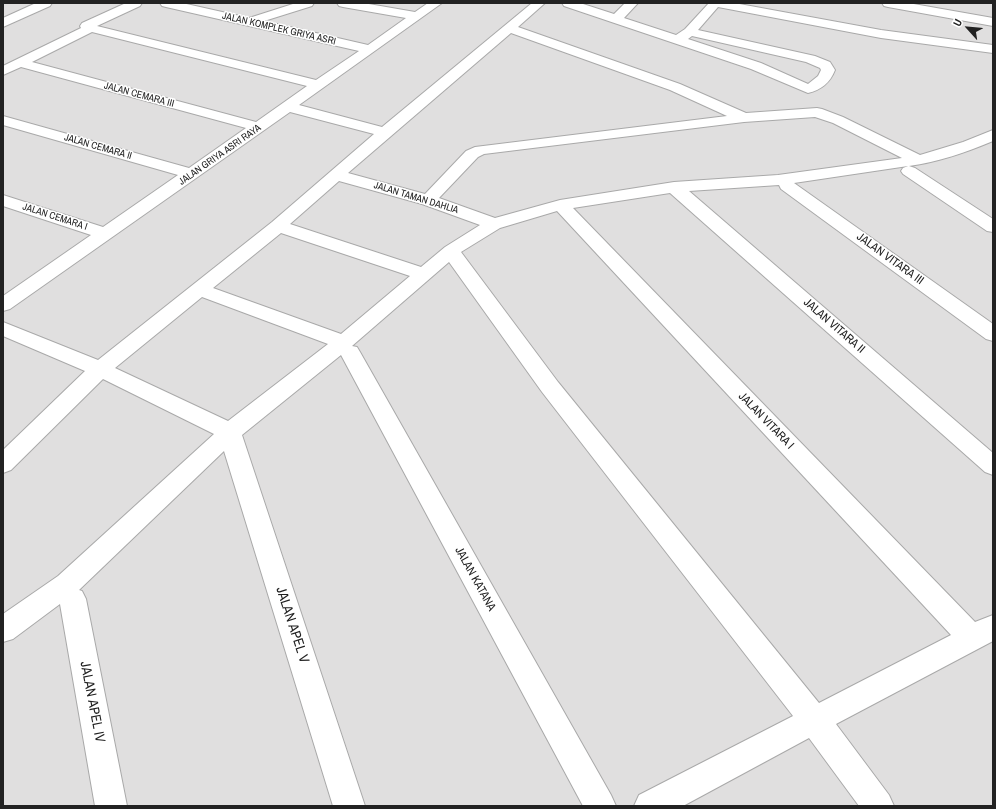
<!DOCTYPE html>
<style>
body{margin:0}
#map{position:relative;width:996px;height:809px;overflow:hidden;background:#f2efe9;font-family:"Archivo Narrow",sans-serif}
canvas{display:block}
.frame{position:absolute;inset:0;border:4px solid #222;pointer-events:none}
.north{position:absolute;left:948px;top:8px;width:40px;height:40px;-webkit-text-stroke:3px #fff;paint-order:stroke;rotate:297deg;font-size:11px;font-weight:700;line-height:16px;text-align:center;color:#222}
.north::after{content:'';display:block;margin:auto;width:14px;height:18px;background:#222;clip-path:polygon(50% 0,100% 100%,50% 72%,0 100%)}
</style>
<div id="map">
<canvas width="996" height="809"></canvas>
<div class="frame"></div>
<div class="north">U</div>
</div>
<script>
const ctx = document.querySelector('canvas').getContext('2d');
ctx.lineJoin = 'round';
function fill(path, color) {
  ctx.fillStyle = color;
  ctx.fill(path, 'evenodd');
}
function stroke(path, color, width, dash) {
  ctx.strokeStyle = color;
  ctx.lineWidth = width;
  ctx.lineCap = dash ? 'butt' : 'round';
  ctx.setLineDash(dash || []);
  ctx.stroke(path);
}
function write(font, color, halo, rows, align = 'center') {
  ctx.font = font + ' "Archivo Narrow",sans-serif';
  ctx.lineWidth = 3;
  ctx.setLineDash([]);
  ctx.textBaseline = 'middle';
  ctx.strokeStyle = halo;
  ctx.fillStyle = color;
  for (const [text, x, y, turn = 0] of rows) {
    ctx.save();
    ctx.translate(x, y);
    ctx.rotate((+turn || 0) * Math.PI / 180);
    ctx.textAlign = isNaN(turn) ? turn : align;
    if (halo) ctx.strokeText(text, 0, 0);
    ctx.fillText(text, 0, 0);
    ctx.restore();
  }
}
fill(new Path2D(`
 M 3,3 L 993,3 L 993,806 L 3,806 Z`), '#e0dfdf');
const minor = new Path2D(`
 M 36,3 L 52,3 L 50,6 L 3,27 L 3,18 Z
 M 126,3 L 142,3 L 140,6 L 97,26 L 316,80 L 359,51 L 166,7 L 162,6 L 160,3 L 182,3 L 249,18 L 296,3 L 314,3 L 312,6 L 264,21 L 368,45 L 406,18 L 343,7 L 339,6 L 337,3 L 363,3 L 415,12 L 428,3 L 442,3 L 299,105 L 382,127 L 532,3 L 545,3 L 518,27 L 680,84 L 746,113 L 817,108 L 822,109 L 843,117 L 920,155 L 963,142 L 993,130 L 993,141 C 967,152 938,162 909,166 L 915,168 L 993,219 L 993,232 L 987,231 L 903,174 L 901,171 L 903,168 L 908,166 L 794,183 L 993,324 L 993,341 L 986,339 L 781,189 L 779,185 L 689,191 L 993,453 L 993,475 L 985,472 L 670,193 L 573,208 L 975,622 L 993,615 L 993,641 L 836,724 L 889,795 L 894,806 L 859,806 L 809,738 L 683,806 L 634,806 L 639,795 L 793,716 L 542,392 L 449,262 L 352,346 L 357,347 L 360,352 L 611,795 L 616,806 L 583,806 L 341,355 L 242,435 L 365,806 L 333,806 L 224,451 L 79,590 L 82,591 L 86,599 L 127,806 L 95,806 L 60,604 L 13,639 L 3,642 L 3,614 L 58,576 L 214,434 L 103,379 L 11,470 L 3,473 L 3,450 L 85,371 L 3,336 L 3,322 L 98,360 L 272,222 L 374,134 L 290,112 L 10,309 L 3,311 L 3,296 L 91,235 L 3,206 L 3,195 L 103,227 L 178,175 L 3,125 L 3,116 L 189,168 L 246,128 L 21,67 L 3,75 L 3,66 L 81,28 L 80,26 L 82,23 ZM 92,32 L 307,86 L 256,122 L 32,62 ZM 511,33 L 670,90 L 727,116 L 475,147 L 466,151 L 425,194 L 348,173 ZM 815,117 L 833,123 L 902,158 L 778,175 L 674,182 L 560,200 L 495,218 L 439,198 L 478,157 L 484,154 L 744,122 ZM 339,181 L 422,204 L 480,225 L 445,247 L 421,267 L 290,224 ZM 557,211 L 951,635 L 819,703 L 558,382 L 461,252 L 500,228 ZM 281,233 L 410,276 L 341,334 L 213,288 ZM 202,297 L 328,344 L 228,421 L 115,368 Z
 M 562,3 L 580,3 L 614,14 L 625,3 L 638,3 L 624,18 L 676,35 L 685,29 L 709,3 L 734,3 L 881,30 L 993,45 L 993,53 L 881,38 L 718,7 L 698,30 L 815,56 L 830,62 L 835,70 C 830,83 821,90 808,93 L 751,69 L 564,6 ZM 692,36 L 806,62 L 820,68 L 821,70 L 818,76 L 808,84 L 761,63 L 688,39 Z
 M 882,3 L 908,3 L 993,18 L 993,26 L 888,7 L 884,6 Z`);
stroke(minor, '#a9a9a9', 2);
fill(minor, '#fff');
write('10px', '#222', '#fff', [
 ["JALAN KOMPLEK GRIYA ASRI",279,29,13],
 ["JALAN CEMARA III",139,95,15],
 ["JALAN CEMARA II",98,147,16],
 ["JALAN GRIYA ASRI RAYA",220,155,-35],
 ["JALAN TAMAN DAHLIA",416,198,17],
 ["JALAN CEMARA I",55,217,18]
]);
write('12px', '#222', '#fff', [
 ["JALAN VITARA III",890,259,36],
 ["JALAN VITARA II",834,326,41],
 ["JALAN VITARA I",766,421,46],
 ["JALAN KATANA",475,579,61]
]);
write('14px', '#222', '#fff', [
 ["JALAN APEL V",292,625,72],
 ["JALAN APEL IV",92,702,79]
]);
</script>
